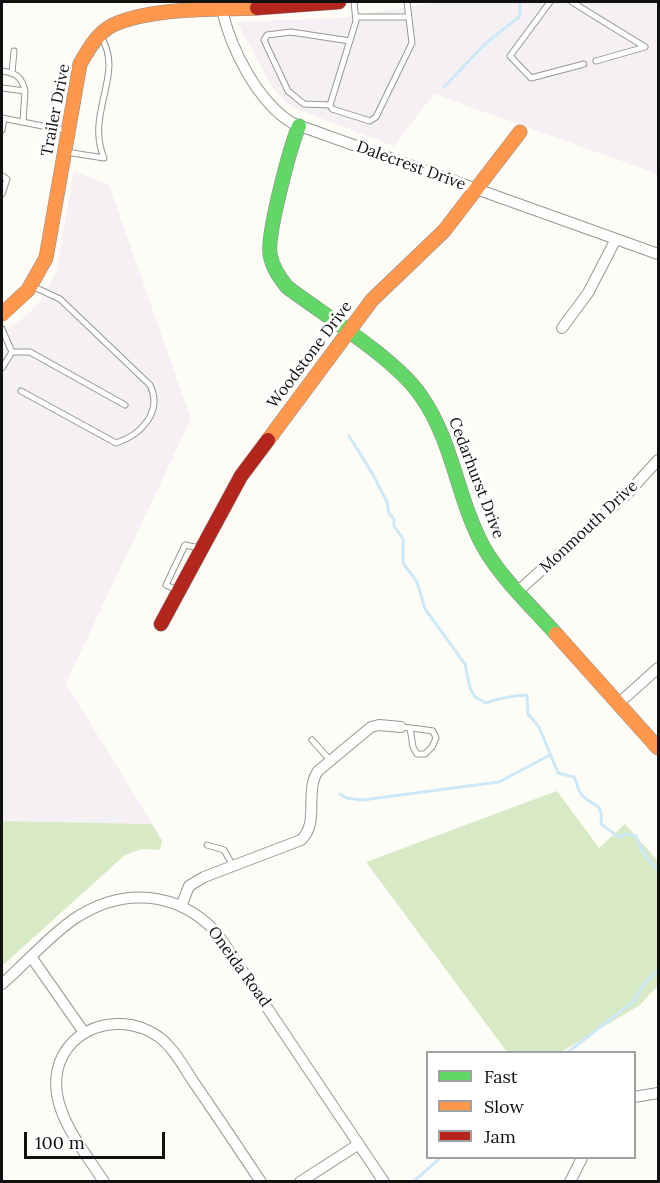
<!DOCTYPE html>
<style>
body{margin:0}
#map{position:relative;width:660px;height:1183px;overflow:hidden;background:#fdfcf7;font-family:Lora,serif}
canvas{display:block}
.frame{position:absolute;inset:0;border:3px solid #111;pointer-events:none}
.legend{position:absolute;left:426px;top:1051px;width:210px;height:108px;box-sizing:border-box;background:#fff;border:2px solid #a0a0a0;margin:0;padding:8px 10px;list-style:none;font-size:18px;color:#111}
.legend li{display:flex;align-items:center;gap:12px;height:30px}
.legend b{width:30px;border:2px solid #a0a0a0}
.scale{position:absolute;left:24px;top:1132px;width:141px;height:27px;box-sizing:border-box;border:3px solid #111;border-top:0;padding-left:8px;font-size:18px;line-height:21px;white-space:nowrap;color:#111;-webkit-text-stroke:4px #fff;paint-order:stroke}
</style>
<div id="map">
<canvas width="660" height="1183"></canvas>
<div class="frame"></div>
<ul class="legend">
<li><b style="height:8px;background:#63d668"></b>Fast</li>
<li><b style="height:8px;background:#ff974d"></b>Slow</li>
<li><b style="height:8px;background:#b3261e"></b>Jam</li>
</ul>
<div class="scale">100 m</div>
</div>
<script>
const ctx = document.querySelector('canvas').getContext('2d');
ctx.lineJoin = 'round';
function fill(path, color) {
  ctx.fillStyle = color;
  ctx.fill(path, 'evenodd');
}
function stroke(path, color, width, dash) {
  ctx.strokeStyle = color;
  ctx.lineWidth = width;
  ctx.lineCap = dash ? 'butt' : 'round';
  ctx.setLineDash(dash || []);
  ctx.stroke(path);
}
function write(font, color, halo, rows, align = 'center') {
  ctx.font = font + ' Lora,serif';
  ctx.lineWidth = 6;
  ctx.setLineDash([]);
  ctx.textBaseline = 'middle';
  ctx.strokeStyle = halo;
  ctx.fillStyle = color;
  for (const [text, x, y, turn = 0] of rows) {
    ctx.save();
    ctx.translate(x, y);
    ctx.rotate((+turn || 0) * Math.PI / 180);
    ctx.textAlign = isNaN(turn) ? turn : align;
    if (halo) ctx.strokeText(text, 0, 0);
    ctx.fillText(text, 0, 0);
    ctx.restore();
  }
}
fill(new Path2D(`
 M 437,2 L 658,2 L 658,174 L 434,94 L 394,146 L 291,107 L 272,87 L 237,22 L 340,18 Z
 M 74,171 L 109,185 L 191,419 L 66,683 L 152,824 L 2,821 L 2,332 L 25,317 L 40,302 L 56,273 Z`), '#f5f0f3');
fill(new Path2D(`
 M 557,791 L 599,848 L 625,824 L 658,861 L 658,985 L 640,1005 L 561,1052 L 507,1052 L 366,862 Z
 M 2,821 L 152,824 L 162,841 L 160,850 L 142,849 L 125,855 L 2,966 Z`), '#d8eac5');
stroke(new Path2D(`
 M 444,87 L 485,44 L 520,16 L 520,2
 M 349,436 L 372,473 L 387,502 L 389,513 L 394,519 L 394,526 L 403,539 L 403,563 L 417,582 L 425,609 L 465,664 L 470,688 L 475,697 L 486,703 C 499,698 512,696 527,695 L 528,714 L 539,727 L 558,773 L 574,777 C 577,782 578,791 582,795 C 593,808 604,801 601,824 L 619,837 L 628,834 L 636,836 L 644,854 L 658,871
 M 340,794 L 347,798 L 362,800 L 499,782 L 550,755
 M 568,1052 L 633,1002 L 646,981 L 658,971
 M 413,1182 L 440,1158`), '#cde8f7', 3);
const lane = new Path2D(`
 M 354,2 L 356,21 L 330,105 L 332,109 L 370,121 L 376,117 L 412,43 L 407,2
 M 550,2 L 510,56 L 531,78 L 584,64
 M 572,2 L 645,47 L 596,61
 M 356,17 L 409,17
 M 2,71 C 16,73 22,77 25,91
 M 12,73 L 14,51
 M 2,88 L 25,91 L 23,122
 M 330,105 L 304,104 L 288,91 L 264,40 L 267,35 L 291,32 L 350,41
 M 2,118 L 68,131
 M 2,130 L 4,119
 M 66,152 L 104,158 C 85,113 125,74 101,37
 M 2,176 L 7,179 L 2,194
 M 2,329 L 12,352 L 30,352 L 125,405
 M 2,368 L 12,352
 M 21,391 L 116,443 C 141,435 163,412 150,385 L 60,299 L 34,287
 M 177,590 L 166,585 L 185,545 L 200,548
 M 401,727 C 412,728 422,729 433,731 L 436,738 L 432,747 L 425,754 L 417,754 L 413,747 L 410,728
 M 312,740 L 330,760
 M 207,845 L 224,850 L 233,866`);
const street = new Path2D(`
 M 222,10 C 231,49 257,101 292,123 L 658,254
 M 562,328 L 588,293 L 616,239
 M 518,591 L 627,494 L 658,460
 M 618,704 L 658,668
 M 182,904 L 189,886 L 204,877 L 301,840 C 320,823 304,791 318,771 L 371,727 L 379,725 L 401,727
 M 32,958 L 83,1031
 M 2,984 C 26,963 48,937 74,919 C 123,886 178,891 217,933 L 384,1182
 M 634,1097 L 658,1093
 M 104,1182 C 87,1155 62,1126 57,1094 C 48,1035 113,1005 159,1037 C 174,1048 184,1068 195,1084 C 217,1116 239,1149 261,1182
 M 300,1182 L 359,1144
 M 570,1182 L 582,1158`);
const fast = new Path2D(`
 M 299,126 C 290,147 267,234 270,254 C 272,267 279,277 287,287 C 324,315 396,359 421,396 C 453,441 457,498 483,546 C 500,577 533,608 556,634`);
const slow = new Path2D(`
 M 2,314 L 28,290 L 46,258 L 80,64 C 88,50 98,32 113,25 C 153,7 213,10 257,8
 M 268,440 L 372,300 L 444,231 L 520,132
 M 556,634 L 658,748`);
const jam = new Path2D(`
 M 257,8 L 339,2
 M 161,624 L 241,476 L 268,440`);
stroke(lane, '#979795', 7);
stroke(street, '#979795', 12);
stroke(fast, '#8e8d8b', 15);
stroke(slow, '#8e8d8b', 15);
stroke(jam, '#8e8d8b', 15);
stroke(lane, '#fffffe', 5);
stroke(street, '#fffffe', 10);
stroke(fast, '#63d668', 14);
stroke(slow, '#ff974d', 14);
stroke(jam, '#b3261e', 14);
write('16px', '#111', '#fff', [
 ["Trailer Drive",56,110,-79],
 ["Dalecrest Drive",411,166,20],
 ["Woodstone Drive",310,355,-53],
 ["Cedarhurst Drive",476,478,69],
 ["Monmouth Drive",589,527,-43],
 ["Oneida Road",239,967,54]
]);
</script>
